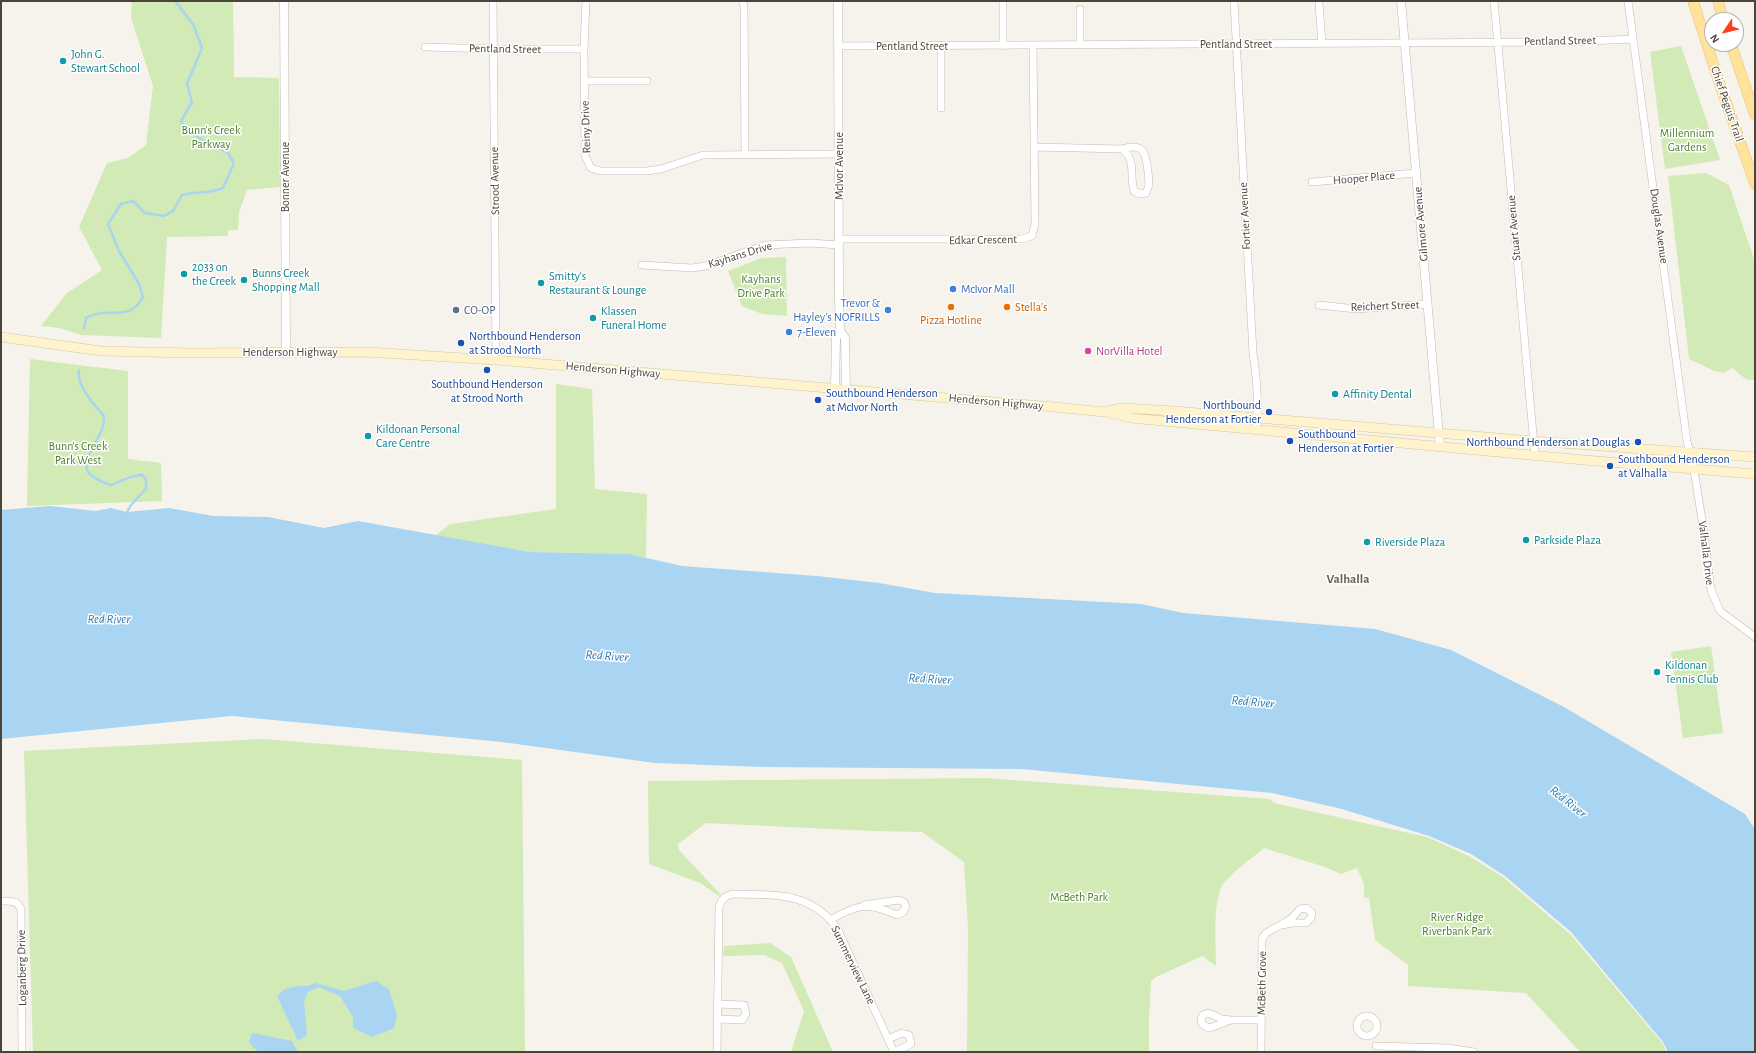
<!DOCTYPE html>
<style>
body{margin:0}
#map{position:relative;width:1756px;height:1053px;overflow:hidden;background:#f6f3ec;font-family:"Alegreya Sans",sans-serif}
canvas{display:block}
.frame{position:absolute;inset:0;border:2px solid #4b4439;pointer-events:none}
.north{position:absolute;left:1704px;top:12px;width:40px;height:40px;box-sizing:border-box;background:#fff;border:1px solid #b7b4b0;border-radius:50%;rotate:235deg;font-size:11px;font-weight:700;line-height:16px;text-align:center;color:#4b4439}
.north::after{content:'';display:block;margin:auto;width:14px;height:18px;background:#fc3f1d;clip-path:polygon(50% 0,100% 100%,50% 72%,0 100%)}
</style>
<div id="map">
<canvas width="1756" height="1053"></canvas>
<div class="frame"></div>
<div class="north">N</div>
</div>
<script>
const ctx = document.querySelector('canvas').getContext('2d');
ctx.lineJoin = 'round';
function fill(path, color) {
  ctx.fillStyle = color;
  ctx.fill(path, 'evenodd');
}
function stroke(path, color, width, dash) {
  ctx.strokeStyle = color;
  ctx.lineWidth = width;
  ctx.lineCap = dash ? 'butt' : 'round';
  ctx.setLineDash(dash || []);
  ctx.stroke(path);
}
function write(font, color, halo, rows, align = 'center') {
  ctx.font = font + ' "Alegreya Sans",sans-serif';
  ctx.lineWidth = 3;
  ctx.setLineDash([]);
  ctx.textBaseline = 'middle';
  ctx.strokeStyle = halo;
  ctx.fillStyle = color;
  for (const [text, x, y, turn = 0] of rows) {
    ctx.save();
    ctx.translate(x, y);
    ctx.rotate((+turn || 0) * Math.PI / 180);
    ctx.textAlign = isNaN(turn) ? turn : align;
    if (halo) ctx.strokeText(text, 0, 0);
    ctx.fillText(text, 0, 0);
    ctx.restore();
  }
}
fill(new Path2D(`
 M 132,1 L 233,1 L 234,77 L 279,78 L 280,187 L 247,190 L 239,212 L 238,230 L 228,230 L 228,236 L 167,237 L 161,338 L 82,335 L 59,328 L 41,326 L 67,293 L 102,270 L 79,227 L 107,163 L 128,158 L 146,145 L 153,86 L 131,18 Z
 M 1681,46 L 1720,160 L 1665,169 L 1650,52 Z
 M 1706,173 L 1729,185 L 1755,262 L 1755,380 L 1747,380 L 1732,368 L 1724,373 L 1714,371 L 1689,359 L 1668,176 Z
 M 786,257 L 787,316 L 762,314 L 742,306 L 728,271 L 762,258 Z
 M 30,359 L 128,371 L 128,459 L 161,463 L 162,501 L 27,506 Z
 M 556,384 L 592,389 L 595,489 L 647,494 L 646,558 L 629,554 L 530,552 L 435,536 L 450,524 L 556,509 Z
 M 1711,646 L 1723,733 L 1683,738 L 1671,652 Z
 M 263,739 L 522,760 L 525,1052 L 33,1052 L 24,751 Z
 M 986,778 L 1270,799 L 1274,803 L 1427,837 L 1469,856 L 1503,877 L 1571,935 L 1663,1044 L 1666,1052 L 1580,1052 L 1526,993 L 1408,986 L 1408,965 L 1375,940 L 1369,898 L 1364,898 L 1364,884 L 1357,868 L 1341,874 L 1325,867 L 1264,848 C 1251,859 1235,870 1224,883 C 1212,897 1216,947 1216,966 L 1202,956 L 1156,977 L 1151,981 L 1149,1020 L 1149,1052 L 967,1052 L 968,928 L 964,862 L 922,832 L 873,831 L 706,823 L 678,844 L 679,850 L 720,894 L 719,896 L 700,883 L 649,864 L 648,781 Z
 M 770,943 L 791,957 L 833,1052 L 791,1052 L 804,1011 L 782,963 L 764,955 L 723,956 L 724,946 Z`), '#d2eab5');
fill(new Path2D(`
 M 50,506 L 96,511 L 111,508 L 127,512 L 169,508 L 213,516 L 268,517 L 324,528 L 358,521 L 530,552 L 629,554 L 682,566 L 817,576 L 879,583 L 935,593 L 1141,604 L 1183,613 L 1375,629 L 1451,650 L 1564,707 L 1745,814 L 1755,829 L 1755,1052 L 1668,1052 L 1663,1042 L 1571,932 L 1505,876 L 1471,854 L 1429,836 L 1342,809 L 1272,793 L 1022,769 L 763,767 L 655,763 L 502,742 L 232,716 L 1,739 L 1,510 Z
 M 376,981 L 389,989 L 397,1016 L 394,1028 L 372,1037 L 353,1028 L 353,1017 L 340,996 L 319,987 L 308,992 L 304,1001 L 307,1035 L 298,1041 L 277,996 L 283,990 L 297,986 L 308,986 L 315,983 L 344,991 Z
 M 252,1033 L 292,1041 L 298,1052 L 257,1051 L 249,1042 Z`), '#a9d4f2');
stroke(new Path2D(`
 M 84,328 L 86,318 C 108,305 129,324 143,297 L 139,284 L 119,251 L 108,224 L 121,204 L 133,201 L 145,213 L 164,216 L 173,211 L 182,195 C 196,191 210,194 223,188 L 234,163 L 228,153 L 188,132 L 181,121 L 192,102 L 187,84 L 202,48 L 193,24 L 175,1
 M 79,370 C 76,386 94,404 104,416 C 104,419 104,423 103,426 C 101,438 80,460 88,472 C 92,478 103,482 110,485 C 121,482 130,475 142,475 L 146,479 L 146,489 L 131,505 L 127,512`), '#a9d4f2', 2.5);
const minor = new Path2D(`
 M 493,1 L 496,360
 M 586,1 L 584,49 L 585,156 L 591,168 L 600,171 L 647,171 L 661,169 L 703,155 L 839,154
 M 742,1 L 744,5 L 745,155
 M 1003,1 L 1003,46
 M 1234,1 L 1253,353 C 1257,379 1259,404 1256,430
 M 1494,1 L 1535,456
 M 1628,1 L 1687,441 L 1694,470 L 1703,526 L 1711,590 L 1720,611 L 1755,637
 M 1319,4 L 1322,44
 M 1080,9 L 1080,45
 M 839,46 L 1566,42 L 1633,39
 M 941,46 L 941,108
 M 425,47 L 494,49 L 584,49
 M 584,81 L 647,81
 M 1035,147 L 1122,149 C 1144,142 1146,153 1148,172 C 1149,180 1150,186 1146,193 L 1140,194 L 1134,191 C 1129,174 1137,161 1122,149
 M 1312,182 L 1416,173
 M 839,239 L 1021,239 L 1032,236 L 1035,224 L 1033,46
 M 642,265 L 692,268 L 706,266 L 765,245 L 810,243 L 839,245
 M 1319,305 L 1356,309 L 1428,304
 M 1,901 C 10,901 17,900 21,909 L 22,1052
 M 830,920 C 858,904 868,902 897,915 L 903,912 L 906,907 L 904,902 L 899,900 L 864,905
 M1357 1026a10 10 0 1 1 20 0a10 10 0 1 1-20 0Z
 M 717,1019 L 742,1020 L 746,1014 L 744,1005 L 717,1004
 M 1231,1020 C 1223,1022 1216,1027 1208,1028 L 1202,1024 L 1201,1019 L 1203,1015 L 1208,1013 L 1222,1019 L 1231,1020 L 1261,1020
 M 888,1039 L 902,1033 L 909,1035 L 911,1044 L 895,1052
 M 1376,1046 L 1448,1048 L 1474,1052
 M 717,1052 L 719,908 C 720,900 725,896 732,894 C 773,895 810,891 837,928 L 894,1052
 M 1261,1052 L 1262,939 L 1266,933 L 1291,919 L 1300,909 L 1306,908 L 1312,913 L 1311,918 L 1306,923 L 1292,923 L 1282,925`);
const tertiary = new Path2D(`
 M 284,1 L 286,352
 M 838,1 L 839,298 L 840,330 L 845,338 L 846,390
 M 1401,1 L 1440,447
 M 835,389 L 836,338 L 840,330`);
const secondary = new Path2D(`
 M 1,337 L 101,351 L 192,353 L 366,352 L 496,360 L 1054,407 L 1105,412 L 1131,418 L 1584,460 L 1755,474
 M 1108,411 L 1122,408 L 1174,411 L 1533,441 L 1755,457`);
const primary = new Path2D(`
 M 1693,1 L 1721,88 L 1755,184
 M 1718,1 L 1723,20
 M 1731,44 L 1755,115`);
stroke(minor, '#c2bbae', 8);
stroke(tertiary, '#c2bbae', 9);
stroke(secondary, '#d6c79b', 10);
stroke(primary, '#e6c16a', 11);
stroke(minor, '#fff', 7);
stroke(tertiary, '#fff', 8);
stroke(secondary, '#fff3cd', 9);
stroke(primary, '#ffe39c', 10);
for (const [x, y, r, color] of [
 [63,61,4,"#0f9aa8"],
 [184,274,4,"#0f9aa8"],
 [244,280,4,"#0f9aa8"],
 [541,283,4,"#0f9aa8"],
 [953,289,4,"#3f7fe0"],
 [951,307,4,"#e8710a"],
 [1007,307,4,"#e8710a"],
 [456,310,4,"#5c6f8a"],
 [888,310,4,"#3f7fe0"],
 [593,318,4,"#0f9aa8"],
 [789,332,4,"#3f7fe0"],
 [461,343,4,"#1a4fb4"],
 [1088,351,4,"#d1479c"],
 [487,370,4,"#1a4fb4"],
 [1335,394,4,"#0f9aa8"],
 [818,400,4,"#1a4fb4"],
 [1269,412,4,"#1a4fb4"],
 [368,436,4,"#0f9aa8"],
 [1290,441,4,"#1a4fb4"],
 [1638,442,4,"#1a4fb4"],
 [1610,466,4,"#1a4fb4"],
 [1526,540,4,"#0f9aa8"],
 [1367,542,4,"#0f9aa8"],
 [1657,672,4,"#0f9aa8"]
]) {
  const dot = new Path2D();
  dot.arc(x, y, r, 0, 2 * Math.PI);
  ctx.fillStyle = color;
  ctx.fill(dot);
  stroke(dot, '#fff', 1.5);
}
write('12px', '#4b4439', '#fff', [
 ["Pentland Street",1560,41,-1],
 ["Pentland Street",1236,44],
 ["Pentland Street",912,46],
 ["Pentland Street",505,49,1],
 ["Chief Peguis Trail",1727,104,71],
 ["Reiny Drive",586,127,-92],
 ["McIvor Avenue",839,166,-90],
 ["Bonner Avenue",285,177,-90],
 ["Hooper Place",1364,178,-5],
 ["Strood Avenue",495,181,-91],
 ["Fortier Avenue",1245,216,-93],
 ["Gilmore Avenue",1421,224,-95],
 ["Douglas Avenue",1659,226,82],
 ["Stuart Avenue",1514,228,-95],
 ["Edkar Crescent",983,240,-1],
 ["Kayhans Drive",740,255,-17],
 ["Reichert Street",1385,306,-2],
 ["Henderson Highway",290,352],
 ["Henderson Highway",613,370,5],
 ["Henderson Highway",996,402,5],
 ["Valhalla Drive",1706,553,83],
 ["Summerview Lane",853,965,64],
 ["Loganberg Drive",22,968,-91],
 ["McBeth Grove",1262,983,-89]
]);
write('12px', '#0d838f', '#fff', [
 ["John G.",71,54],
 ["Stewart School",71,68],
 ["2033 on",192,267],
 ["the Creek",192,281],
 ["Bunns Creek",252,273],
 ["Shopping Mall",252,287],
 ["Smitty's",549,276],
 ["Restaurant & Lounge",549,290],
 ["Klassen",601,311],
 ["Funeral Home",601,325],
 ["Affinity Dental",1343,394],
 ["Kildonan Personal",376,429],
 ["Care Centre",376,443],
 ["Parkside Plaza",1534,540],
 ["Riverside Plaza",1375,542],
 ["Kildonan",1665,665],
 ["Tennis Club",1665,679]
], 'left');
write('12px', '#4a7f2a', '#fff', [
 ["Bunn's Creek",211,130],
 ["Parkway",211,144],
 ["Millennium",1687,133],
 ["Gardens",1687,147],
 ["Kayhans",761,279],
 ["Drive Park",761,293],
 ["Bunn's Creek",78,446],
 ["Park West",78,460],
 ["McBeth Park",1079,897],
 ["River Ridge",1457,917],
 ["Riverbank Park",1457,931]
]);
write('12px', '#366cbe', '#fff', [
 ["McIvor Mall",961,289],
 ["Trevor &",880,303,"right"],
 ["Hayley's NOFRILLS",880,317,"right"],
 ["7-Eleven",797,332]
], 'left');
write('12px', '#c56008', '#fff', [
 ["Stella's",1015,307],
 ["Pizza Hotline",951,320,"center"]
], 'left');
write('12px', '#4e5e75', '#fff', [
 ["CO-OP",464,310]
], 'left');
write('12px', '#164399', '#fff', [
 ["Northbound Henderson",469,336],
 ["at Strood North",469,350],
 ["Southbound Henderson",487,384,"center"],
 ["at Strood North",487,398,"center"],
 ["Southbound Henderson",826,393],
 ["at McIvor North",826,407],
 ["Northbound",1261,405,"right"],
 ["Henderson at Fortier",1261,419,"right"],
 ["Southbound",1298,434],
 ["Henderson at Fortier",1298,448],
 ["Northbound Henderson at Douglas",1630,442,"right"],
 ["Southbound Henderson",1618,459],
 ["at Valhalla",1618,473]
], 'left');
write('12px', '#b23c85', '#fff', [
 ["NorVilla Hotel",1096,351]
], 'left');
write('bold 13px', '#6e6250', '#fff', [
 ["Valhalla",1348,579]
]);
write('italic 13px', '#2e7ab2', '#fff', [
 ["Red River",109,619],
 ["Red River",607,656,4],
 ["Red River",930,679,3],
 ["Red River",1253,702,5],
 ["Red River",1568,802,38]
]);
</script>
